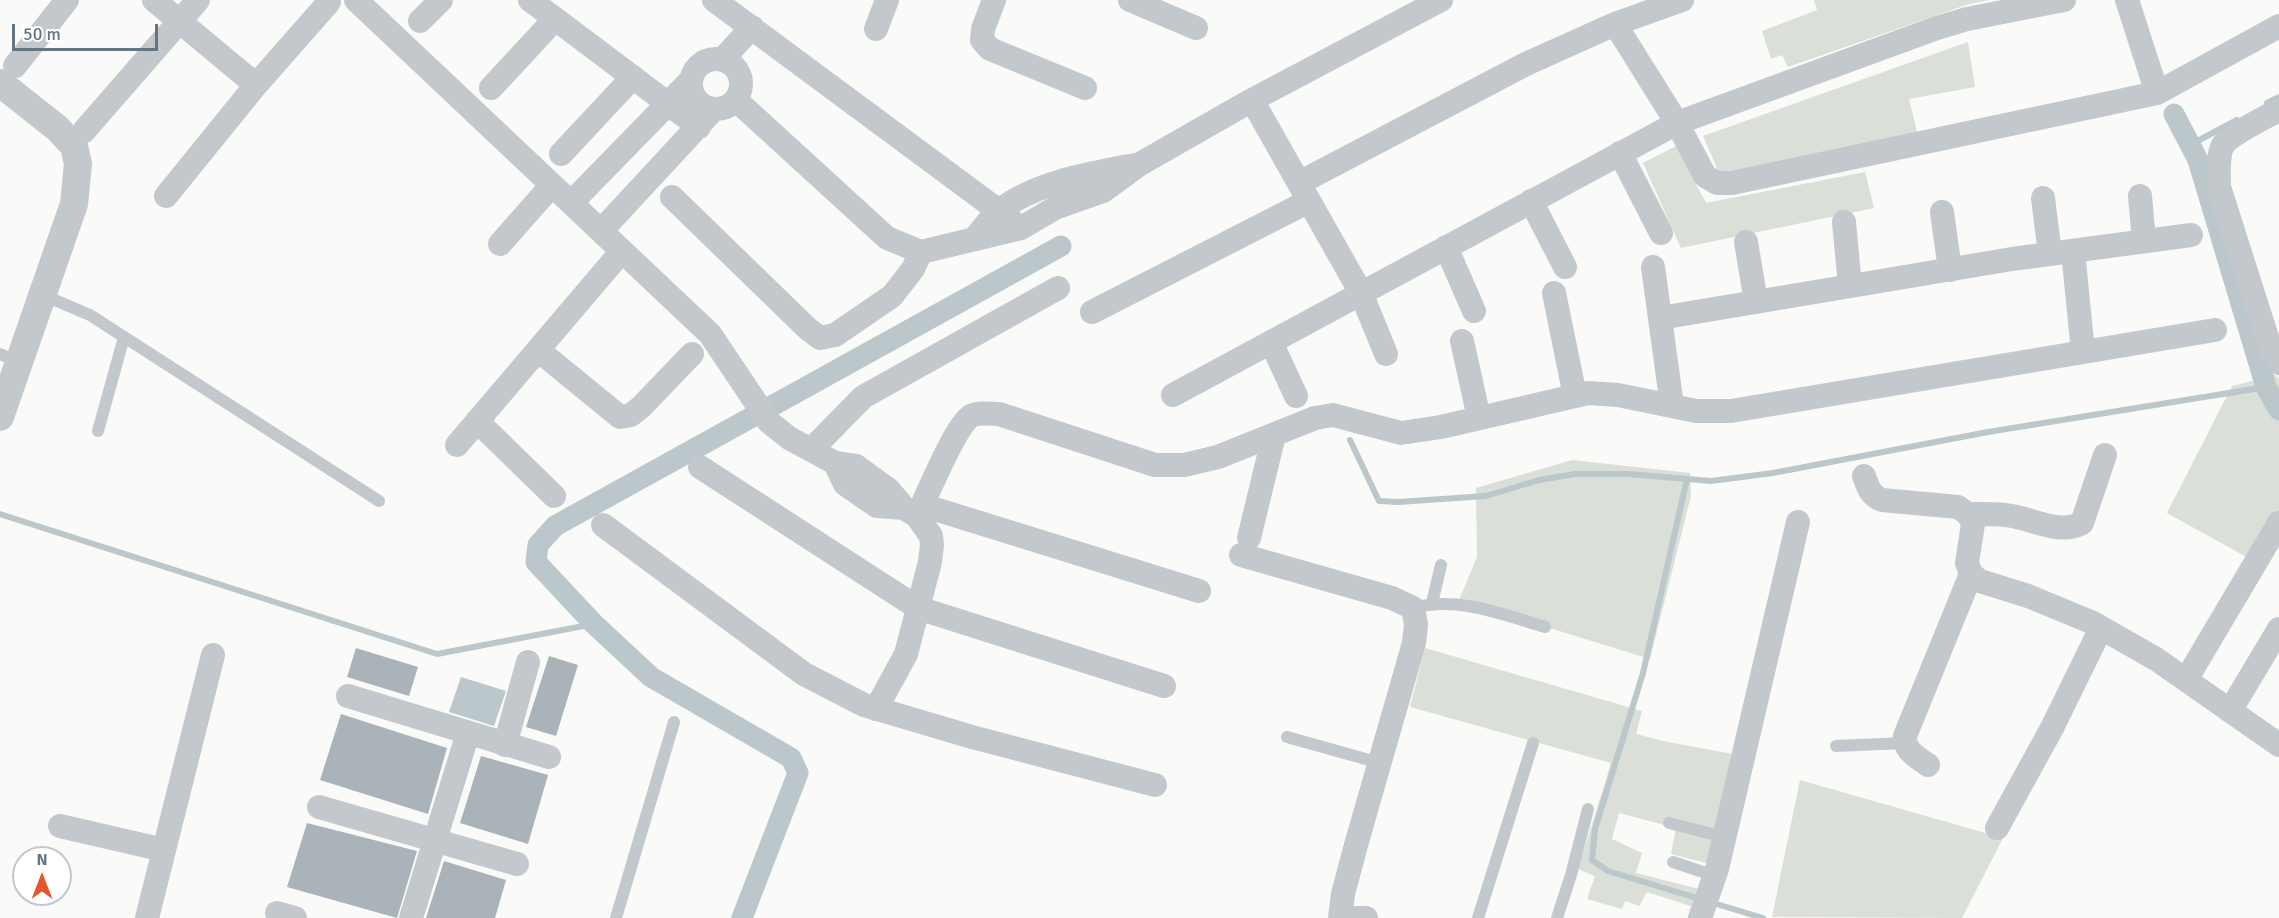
<!DOCTYPE html>
<style>
body{margin:0}
#map{position:relative;width:2279px;height:918px;overflow:hidden;background:#fafaf8;font-family:Signika,sans-serif}
canvas{display:block}
.north{position:absolute;left:12px;top:846px;width:60px;height:60px;box-sizing:border-box;background:#fff;border:2px solid #c1c8cd;border-radius:50%;rotate:0deg;font-size:16px;font-weight:700;line-height:24px;text-align:center;color:#657683}
.north::after{content:'';display:block;margin:auto;width:21px;height:27px;background:#e4572e;clip-path:polygon(50% 0,100% 100%,50% 72%,0 100%)}
.scale{position:absolute;left:12px;top:24px;width:146px;height:27px;box-sizing:border-box;border:3px solid #657683;border-top:0;padding-left:8px;font-size:18px;line-height:21px;white-space:nowrap;color:#657683;-webkit-text-stroke:4px #fff;paint-order:stroke}
</style>
<div id="map">
<canvas width="2279" height="918"></canvas>
<div class="north">N</div>
<div class="scale">50 m</div>
</div>
<script>
const ctx = document.querySelector('canvas').getContext('2d');
ctx.lineJoin = 'round';
function fill(path, color) {
  ctx.fillStyle = color;
  ctx.fill(path, 'evenodd');
}
function stroke(path, color, width, dash) {
  ctx.strokeStyle = color;
  ctx.lineWidth = width;
  ctx.lineCap = dash ? 'butt' : 'round';
  ctx.setLineDash(dash || []);
  ctx.stroke(path);
}
fill(new Path2D(`
 M 1814,0 L 1989,0 L 1966,5 L 1788,67 L 1782,55 L 1771,59 L 1762,31 L 1817,10 Z
 M 1968,42 L 1975,87 L 1909,99 L 1917,132 L 1720,175 L 1703,136 Z
 M 1676,146 L 1706,203 L 1865,172 L 1874,208 L 1681,248 L 1643,163 Z
 M 2270,371 L 2279,379 L 2279,512 L 2250,559 L 2167,513 L 2232,386 L 2252,381 Z
 M 1572,460 L 1690,473 L 1691,496 L 1650,659 L 1459,600 L 1477,557 L 1476,488 Z
 M 1425,648 L 1642,711 L 1636,734 L 1663,741 L 1738,755 L 1714,865 L 1671,854 L 1676,828 L 1619,813 L 1612,839 L 1642,853 L 1636,873 L 1703,890 L 1697,908 L 1647,892 L 1639,906 L 1625,901 L 1622,909 L 1587,899 L 1595,876 L 1578,869 L 1611,763 L 1410,707 Z
 M 1800,780 L 2003,838 L 1962,918 L 1772,917 Z`), '#dadfd7');
fill(new Path2D(`
 M 461,677 L 506,691 L 494,726 L 449,712 Z`), '#bbc7cb');
stroke(new Path2D(`
 M 2267,103 L 2279,97
 M 2190,145 L 2237,120
 M 1350,440 L 1379,501 L 1398,502 L 1486,496 L 1539,480 L 1575,474 L 1629,474 L 1711,481 L 1773,473 L 1988,432 L 2266,387
 M 1687,479 L 1643,673 L 1595,829 L 1592,860 L 1608,871 L 1700,899
 M 0,514 L 437,654 L 594,624
 M 1710,902 L 1763,918`), '#bbc7cb', 6);
stroke(new Path2D(`
 M 2174,114 L 2198,160 L 2266,387 L 2279,410
 M 742,918 L 798,773 L 791,758 L 651,677 L 594,624 L 536,562 L 538,545 L 555,526 L 1061,246`), '#bbc7cb', 21);
fill(new Path2D(`
 M 356,648 L 418,667 L 409,696 L 347,677 Z
 M 549,656 L 578,665 L 556,736 L 526,727 Z
 M 341,714 L 447,748 L 428,814 L 320,780 Z
 M 481,756 L 548,775 L 528,844 L 460,823 Z
 M 307,823 L 417,851 L 397,918 L 287,887 Z
 M 444,861 L 506,880 L 495,918 L 426,918 Z`), '#aab3b9');
stroke(new Path2D(`
 M 43,295 L 90,315 L 379,501
 M 0,354 L 19,362
 M 98,431 L 124,337
 M 1432,603 L 1441,565
 M 1413,608 C 1458,596 1501,614 1545,627
 M 1287,737 L 1380,763
 M 1836,746 L 1904,743
 M 1669,823 L 1724,837
 M 1673,862 L 1715,876
 M 616,918 L 674,722
 M 1478,918 L 1533,743
 M 1557,918 L 1571,875 L 1588,809`), '#c3c8cc', 12);
stroke(new Path2D(`
 M 154,0 L 256,85
 M 356,0 L 710,334 L 769,422 L 789,438 L 835,463 L 856,466 L 889,490 L 904,508 L 917,516 L 931,536 L 932,545 L 930,562 L 906,654 L 876,709
 M 530,0 L 699,127
 M 714,0 L 1011,220
 M 994,0 L 983,29 L 982,40 L 990,49 L 1085,88
 M 1130,0 L 1196,28
 M 2127,0 L 2157,93
 M 420,21 L 441,0
 M 1615,24 L 1677,123 L 1705,176 L 1717,183 L 1732,183 L 2157,93 L 2279,26
 M 876,29 L 887,0
 M691 84a25 25 0 1 1 50 0a25 25 0 1 1-50 0Z
 M 723,59 L 752,27
 M 15,66 L 67,0
 M 491,88 L 555,19
 M 736,100 L 887,238 L 921,252 L 1021,228 L 1055,208 L 1103,191 L 1140,164 C 1093,173 1039,181 1000,210 C 990,217 983,229 975,238
 M 1252,100 L 1361,293 L 1386,354
 M 2279,110 C 2266,117 2231,134 2223,145 C 2217,156 2219,175 2219,187 L 2271,350 L 2279,363
 M 84,131 L 198,0
 M 1620,153 L 1661,233
 M 561,154 L 633,77
 M 1140,164 L 1252,100 L 1441,0
 M 1299,183 L 1526,64 L 1615,24 L 1682,0
 M 166,196 L 256,85 L 329,2
 M 2140,196 L 2144,241
 M 672,197 L 808,329 L 820,338 L 835,335 L 892,296 L 913,269 L 921,252
 M 2043,198 L 2050,254
 M 1531,201 L 1565,267
 M 571,203 L 691,80
 M 1942,212 L 1950,270
 M 1844,222 L 1850,286
 M 601,231 L 714,109
 M 1746,242 L 1756,302
 M 500,244 L 552,185
 M 1446,247 L 1474,311
 M 2073,251 L 2083,352
 M 1653,267 L 1672,406
 M 1554,293 L 1575,396
 M 1092,312 L 1309,201
 M 1660,318 L 2012,259 L 2191,235
 M 1462,341 L 1479,418
 M 1271,342 L 1296,396
 M 538,350 L 620,417 L 631,415 L 641,407 L 692,354
 M 1173,395 L 1677,123 L 1937,28 L 1967,19 L 2064,0
 M 477,421 L 554,496
 M 457,445 L 622,251
 M 811,450 L 863,397 L 1058,288
 M 835,463 L 845,484 L 877,506 L 904,508
 M 700,467 L 918,608 L 1164,686
 M 1864,476 C 1868,487 1870,495 1882,500 L 1958,507 L 1968,514 L 1973,524 L 1967,563 L 1971,574 L 1980,581 L 2028,596 L 2091,622 L 2156,659 L 2279,745
 M 922,505 L 1199,591
 M 1968,514 C 1983,514 1998,513 2012,516 C 2035,520 2061,535 2082,523 L 2105,455
 M 917,516 C 927,496 955,426 971,416 C 978,412 991,414 999,414 L 1155,465 L 1184,465 L 1218,457 L 1315,418 L 1333,415 L 1401,433 L 1441,427 L 1588,393 L 1618,395 L 1696,411 L 1731,411 L 2215,330
 M 603,525 L 804,674 L 864,705 L 972,737 L 1155,785
 M 1249,538 L 1274,435
 M 1241,555 L 1392,598 L 1413,608 L 1416,624 L 1414,643 L 1356,845 L 1343,894 L 1340,918
 M 2186,680 L 2279,523
 M 348,696 L 549,757
 M 2230,711 L 2279,629
 M 505,745 L 528,662
 M 1928,765 C 1917,757 1904,751 1905,736 L 1971,574
 M 319,807 L 517,864
 M 60,826 L 164,850
 M 1997,828 L 2052,728 L 2101,628
 M 277,913 L 295,918
 M 147,918 L 213,655
 M 411,918 L 468,733
 M 1356,918 L 1366,918
 M 1700,918 L 1717,869 L 1798,522`), '#c3c8cc', 24);
stroke(new Path2D(`
 M 0,83 L 57,128 L 74,146 L 78,164 L 74,204 L 0,417`), '#c3c8cc', 28);
</script>
